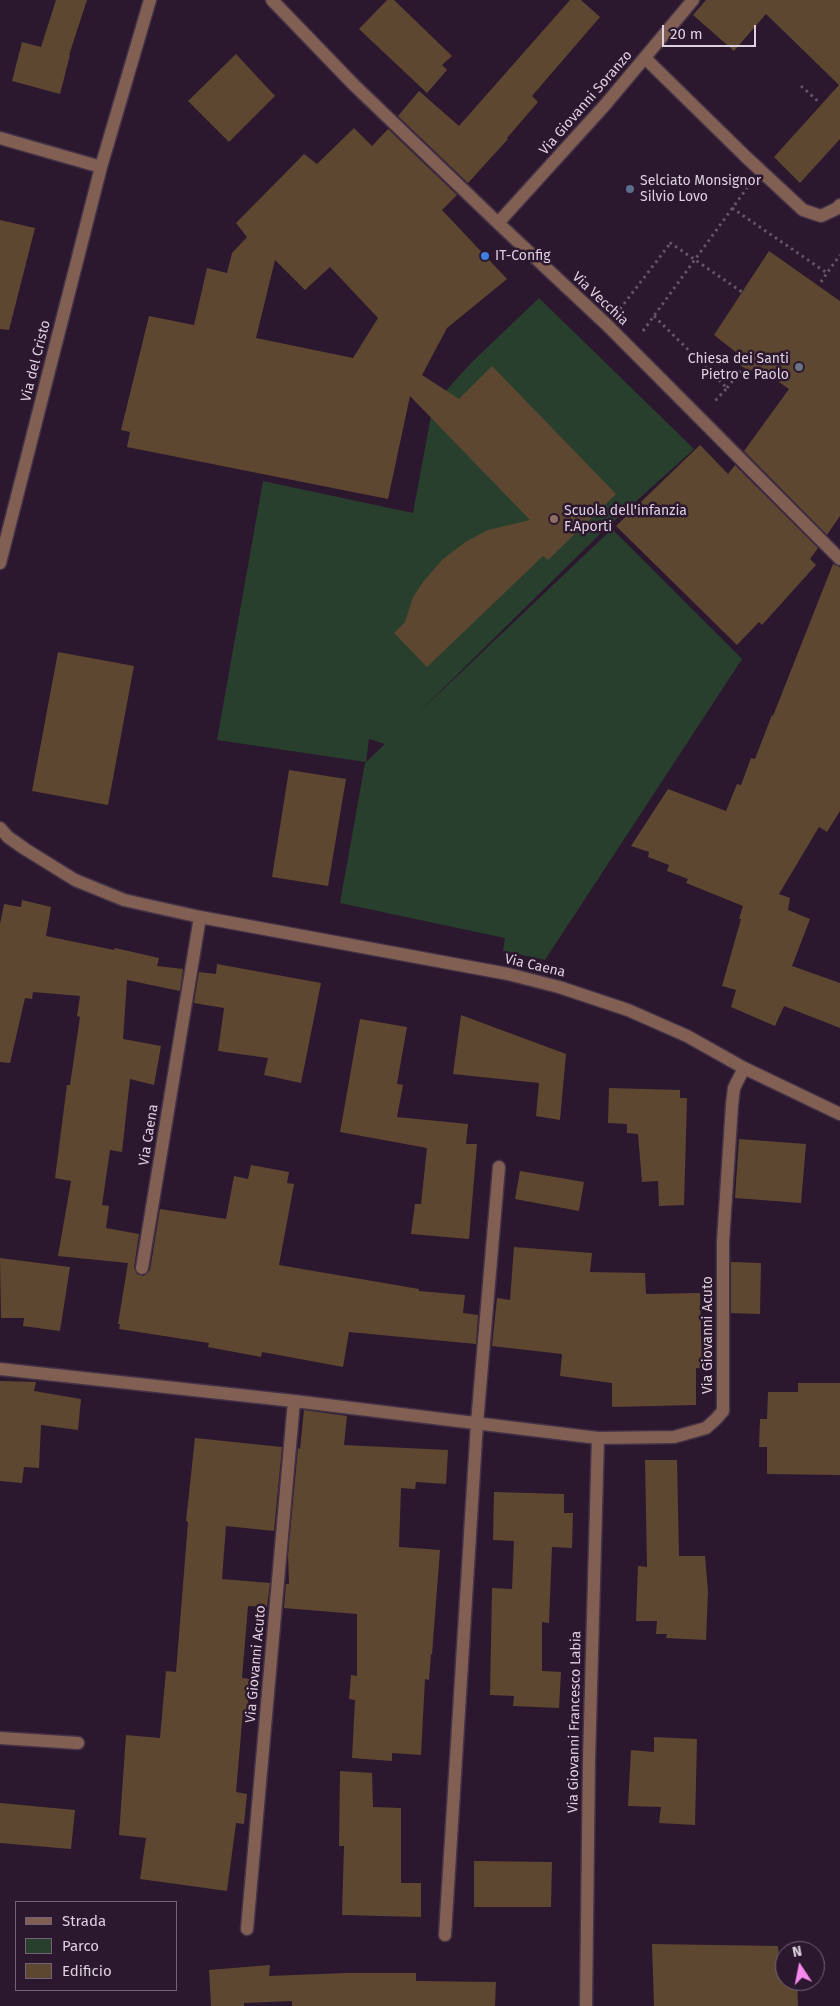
<!DOCTYPE html>
<style>
body{margin:0}
#map{position:relative;width:840px;height:2006px;overflow:hidden;background:#2b182e;font-family:"Fira Sans",sans-serif}
canvas{display:block}
.legend{position:absolute;left:15px;top:1901px;width:162px;height:90px;box-sizing:border-box;background:#2b182e;border:1px solid #736275;margin:0;padding:6px 9px;list-style:none;font-size:15px;color:#ded1df}
.legend li{display:flex;align-items:center;gap:10px;height:25px}
.legend b{width:25px;border:1px solid #736275}
.north{position:absolute;left:775px;top:1941px;width:50px;height:50px;box-sizing:border-box;background:#2b182e;border:1px solid #736275;border-radius:50%;rotate:349deg;font-size:14px;font-weight:700;line-height:20px;text-align:center;color:#ded1df}
.north::after{content:'';display:block;margin:auto;width:18px;height:22px;background:#f589ee;clip-path:polygon(50% 0,100% 100%,50% 72%,0 100%)}
.scale{position:absolute;left:662px;top:25px;width:94px;height:22px;box-sizing:border-box;border:2px solid #ded1df;border-top:0;padding-left:6px;font-size:15px;line-height:18px;white-space:nowrap;color:#ded1df;-webkit-text-stroke:4px #2b182e;paint-order:stroke}
</style>
<div id="map">
<canvas width="840" height="2006"></canvas>
<ul class="legend">
<li><b style="height:6px;background:#825f53"></b>Strada</li>
<li><b style="height:14px;background:#283f2d"></b>Parco</li>
<li><b style="height:14px;background:#5e4730"></b>Edificio</li>
</ul>
<div class="north">N</div>
<div class="scale">20 m</div>
</div>
<script>
const ctx = document.querySelector('canvas').getContext('2d');
ctx.lineJoin = 'round';
function fill(path, color) {
  ctx.fillStyle = color;
  ctx.fill(path, 'evenodd');
}
function stroke(path, color, width, dash) {
  ctx.strokeStyle = color;
  ctx.lineWidth = width;
  ctx.lineCap = dash ? 'butt' : 'round';
  ctx.setLineDash(dash || []);
  ctx.stroke(path);
}
function write(font, color, halo, rows, align = 'center') {
  ctx.font = font + ' "Fira Sans",sans-serif';
  ctx.lineWidth = 5;
  ctx.setLineDash([]);
  ctx.textBaseline = 'middle';
  ctx.strokeStyle = halo;
  ctx.fillStyle = color;
  for (const [text, x, y, turn = 0] of rows) {
    ctx.save();
    ctx.translate(x, y);
    ctx.rotate((+turn || 0) * Math.PI / 180);
    ctx.textAlign = isNaN(turn) ? turn : align;
    if (halo) ctx.strokeText(text, 0, 0);
    ctx.fillText(text, 0, 0);
    ctx.restore();
  }
}
fill(new Path2D(`
 M 539,298 L 694,449 L 602,532 L 415,716 L 612,529 L 742,659 L 545,960 L 503,951 L 505,938 L 340,903 L 365,763 L 385,744 L 369,739 L 366,762 L 217,740 L 263,481 L 413,513 L 433,405 L 471,363 Z`), '#283f2d');
fill(new Path2D(`
 M 56,0 L 87,0 L 69,55 L 70,55 L 60,94 L 12,81 L 22,42 L 41,47 Z
 M 387,0 L 394,0 L 452,56 L 442,65 L 447,70 L 427,93 L 359,29 Z
 M 570,0 L 581,0 L 600,17 L 532,96 L 538,102 L 507,138 L 508,139 L 468,183 L 398,116 L 419,91 L 459,126 Z
 M 706,0 L 840,0 L 840,139 L 800,183 L 774,157 L 839,85 L 766,14 L 734,51 L 693,15 Z
 M 236,54 L 275,96 L 229,142 L 188,101 Z
 M 354,128 L 372,146 L 388,129 L 457,195 L 442,210 L 507,279 L 447,328 L 422,375 L 459,399 L 492,366 L 616,494 L 548,560 L 543,556 L 427,667 L 394,633 L 405,622 L 413,597 L 423,582 L 443,559 L 467,541 L 488,530 L 530,520 L 410,396 L 388,499 L 127,447 L 130,432 L 121,430 L 149,316 L 194,325 L 207,268 L 227,273 L 232,253 L 247,237 L 236,223 L 304,154 L 317,164 ZM 275,260 L 305,290 L 330,267 L 378,318 L 353,358 L 256,338 Z
 M 0,220 L 35,228 L 9,330 L 0,329 Z
 M 769,251 L 840,301 L 840,516 L 827,535 L 744,451 L 789,389 L 759,368 L 748,371 L 739,364 L 737,353 L 714,335 Z
 M 700,445 L 728,474 L 735,465 L 818,548 L 810,559 L 816,565 L 762,625 L 759,622 L 737,645 L 616,526 Z
 M 833,564 L 840,567 L 840,811 L 827,832 L 819,827 L 779,894 L 790,898 L 788,910 L 810,919 L 792,966 L 840,983 L 840,1028 L 784,1006 L 775,1026 L 731,1007 L 736,990 L 722,986 L 741,919 L 739,919 L 743,906 L 686,883 L 688,879 L 667,871 L 669,865 L 648,857 L 649,852 L 631,846 L 668,789 L 726,811 L 737,784 L 741,785 L 751,758 L 755,759 L 772,715 L 773,716 Z
 M 58,652 L 134,666 L 108,805 L 32,791 Z
 M 289,770 L 346,779 L 328,886 L 272,877 Z
 M 22,900 L 51,907 L 46,936 L 114,950 L 115,948 L 159,958 L 157,966 L 183,969 L 180,991 L 127,980 L 123,1039 L 161,1046 L 154,1085 L 130,1079 L 122,1152 L 110,1150 L 102,1205 L 109,1206 L 106,1228 L 139,1234 L 134,1267 L 137,1274 L 144,1276 L 150,1270 L 160,1209 L 226,1219 L 234,1176 L 248,1179 L 251,1165 L 289,1172 L 287,1183 L 294,1184 L 279,1265 L 419,1289 L 419,1291 L 465,1295 L 463,1313 L 478,1315 L 476,1344 L 349,1332 L 343,1367 L 262,1352 L 261,1357 L 208,1347 L 209,1343 L 119,1329 L 120,1324 L 118,1324 L 128,1263 L 58,1256 L 71,1181 L 55,1178 L 67,1085 L 70,1085 L 80,1017 L 77,1016 L 80,996 L 33,992 L 32,999 L 25,998 L 10,1063 L 0,1062 L 0,924 L 4,904 L 21,907 Z
 M 217,964 L 321,983 L 301,1083 L 264,1075 L 268,1058 L 218,1051 L 224,1008 L 194,1003 L 199,972 L 216,974 Z
 M 461,1015 L 566,1054 L 560,1120 L 536,1116 L 539,1083 L 453,1074 Z
 M 360,1019 L 407,1027 L 397,1084 L 403,1085 L 397,1117 L 468,1124 L 466,1144 L 477,1144 L 469,1239 L 411,1234 L 415,1204 L 421,1204 L 427,1148 L 340,1132 Z
 M 609,1088 L 680,1090 L 680,1098 L 687,1098 L 684,1205 L 659,1206 L 658,1181 L 642,1182 L 638,1134 L 627,1133 L 627,1124 L 608,1123 Z
 M 739,1139 L 806,1144 L 801,1203 L 735,1198 Z
 M 520,1171 L 584,1182 L 579,1211 L 515,1199 Z
 M 514,1247 L 592,1253 L 590,1272 L 645,1273 L 646,1294 L 700,1293 L 702,1368 L 696,1368 L 696,1405 L 612,1407 L 612,1383 L 560,1376 L 562,1354 L 492,1346 L 497,1298 L 510,1300 Z
 M 0,1258 L 70,1267 L 60,1331 L 23,1326 L 24,1318 L 1,1318 Z
 M 731,1262 L 761,1263 L 760,1314 L 731,1313 Z
 M 0,1381 L 36,1382 L 34,1391 L 81,1399 L 78,1430 L 41,1425 L 39,1468 L 24,1467 L 22,1483 L 0,1481 Z
 M 798,1383 L 840,1383 L 840,1475 L 767,1474 L 767,1447 L 759,1447 L 760,1419 L 767,1419 L 768,1392 L 798,1392 Z
 M 304,1410 L 347,1416 L 344,1445 L 448,1450 L 446,1484 L 416,1482 L 415,1489 L 401,1488 L 399,1547 L 440,1550 L 432,1654 L 431,1654 L 429,1680 L 425,1679 L 421,1755 L 392,1753 L 392,1761 L 352,1758 L 355,1700 L 349,1699 L 351,1675 L 357,1676 L 357,1614 L 284,1608 L 286,1584 L 289,1584 L 288,1555 L 298,1448 L 300,1449 Z
 M 195,1438 L 282,1447 L 274,1531 L 226,1526 L 222,1579 L 270,1583 L 267,1607 L 248,1606 L 242,1678 L 250,1679 L 247,1712 L 243,1711 L 236,1792 L 247,1794 L 244,1824 L 236,1823 L 227,1891 L 140,1879 L 146,1838 L 119,1835 L 126,1735 L 160,1738 L 166,1671 L 176,1672 L 188,1522 L 186,1521 Z
 M 645,1460 L 677,1460 L 679,1556 L 705,1556 L 708,1591 L 706,1640 L 666,1638 L 667,1634 L 656,1634 L 657,1621 L 636,1621 L 638,1566 L 647,1567 Z
 M 494,1492 L 564,1494 L 564,1513 L 573,1513 L 572,1548 L 552,1547 L 549,1623 L 542,1622 L 542,1671 L 561,1672 L 559,1708 L 513,1706 L 514,1696 L 490,1695 L 492,1588 L 512,1589 L 514,1541 L 493,1540 Z
 M 654,1737 L 697,1739 L 695,1825 L 659,1823 L 661,1807 L 628,1806 L 631,1750 L 654,1752 Z
 M 340,1771 L 372,1773 L 373,1807 L 401,1808 L 401,1883 L 421,1883 L 421,1917 L 342,1915 L 344,1846 L 339,1846 Z
 M 0,1803 L 75,1810 L 71,1849 L 0,1843 Z
 M 474,1861 L 552,1862 L 551,1907 L 474,1907 Z
 M 652,1944 L 778,1946 L 779,1957 L 785,1957 L 785,1981 L 797,1981 L 798,2006 L 654,2006 Z
 M 270,1965 L 269,1976 L 346,1973 L 416,1973 L 416,1981 L 496,1982 L 495,2006 L 292,2006 L 292,2001 L 244,2003 L 244,2006 L 211,2006 L 209,1970 Z`), '#5e4730');
const minor = new Path2D(`
 M 272,0 L 354,85 L 498,223 L 606,324 L 840,559
 M 645,58 L 746,157 L 803,210 L 821,216 L 836,209 L 840,205
 M 0,138 L 101,167
 M 498,223 L 605,105 L 693,0
 M 0,563 L 101,167 L 150,0
 M 0,828 L 8,837 L 25,849 L 75,880 L 124,900 L 200,917 L 508,974 L 559,987 L 628,1010 L 687,1036 L 744,1068 L 840,1114
 M 142,1268 L 200,917
 M 0,1369 L 294,1401 L 598,1438 L 674,1437 L 706,1428 L 716,1419 L 723,1411 L 723,1241 L 732,1105 L 734,1088 L 744,1068
 M 0,1738 L 78,1743
 M 247,1929 L 294,1401
 M 445,1935 L 477,1423 L 499,1167
 M 586,2006 L 589,1760 L 598,1438`);
stroke(minor, '#443247', 15);
stroke(new Path2D(`
 M 801,86 L 820,103
 M 732,208 L 827,273 L 840,255
 M 821,282 L 827,273
 M 620,309 L 669,245 L 669,242 L 742,292
 M 654,316 L 727,388 L 715,401
 M 643,331 L 747,188
 M 727,388 L 743,368`), '#665568', 3, [2.5, 4]);
stroke(minor, '#825f53', 12);
for (const [x, y, r, color] of [
 [630,189,5,"#5c6f8a"],
 [485,256,5,"#3f7fe0"],
 [799,367,5,"#6b7280"],
 [554,519,5,"#8d6e63"]
]) {
  const dot = new Path2D();
  dot.arc(x, y, r, 0, 2 * Math.PI);
  ctx.fillStyle = color;
  ctx.fill(dot);
  stroke(dot, '#2b182e', 2);
}
write('14px', '#ded1df', '#2b182e', [
 ["Via Giovanni Soranzo",586,103,-49],
 ["Via Vecchia",600,299,43],
 ["Via del Cristo",36,361,-76],
 ["Via Caena",535,966,13],
 ["Via Caena",149,1135,-81],
 ["Via Giovanni Acuto",708,1335,-90],
 ["Via Giovanni Acuto",256,1664,-85],
 ["Via Giovanni Francesco Labia",575,1722,-89]
]);
write('14px', '#ded1df', '#2b182e', [
 ["Selciato Monsignor",640,181],
 ["Silvio Lovo",640,197],
 ["IT-Config",495,256],
 ["Chiesa dei Santi",789,359,"right"],
 ["Pietro e Paolo",789,375,"right"],
 ["Scuola dell'infanzia",564,511],
 ["F.Aporti",564,527]
], 'left');
</script>
